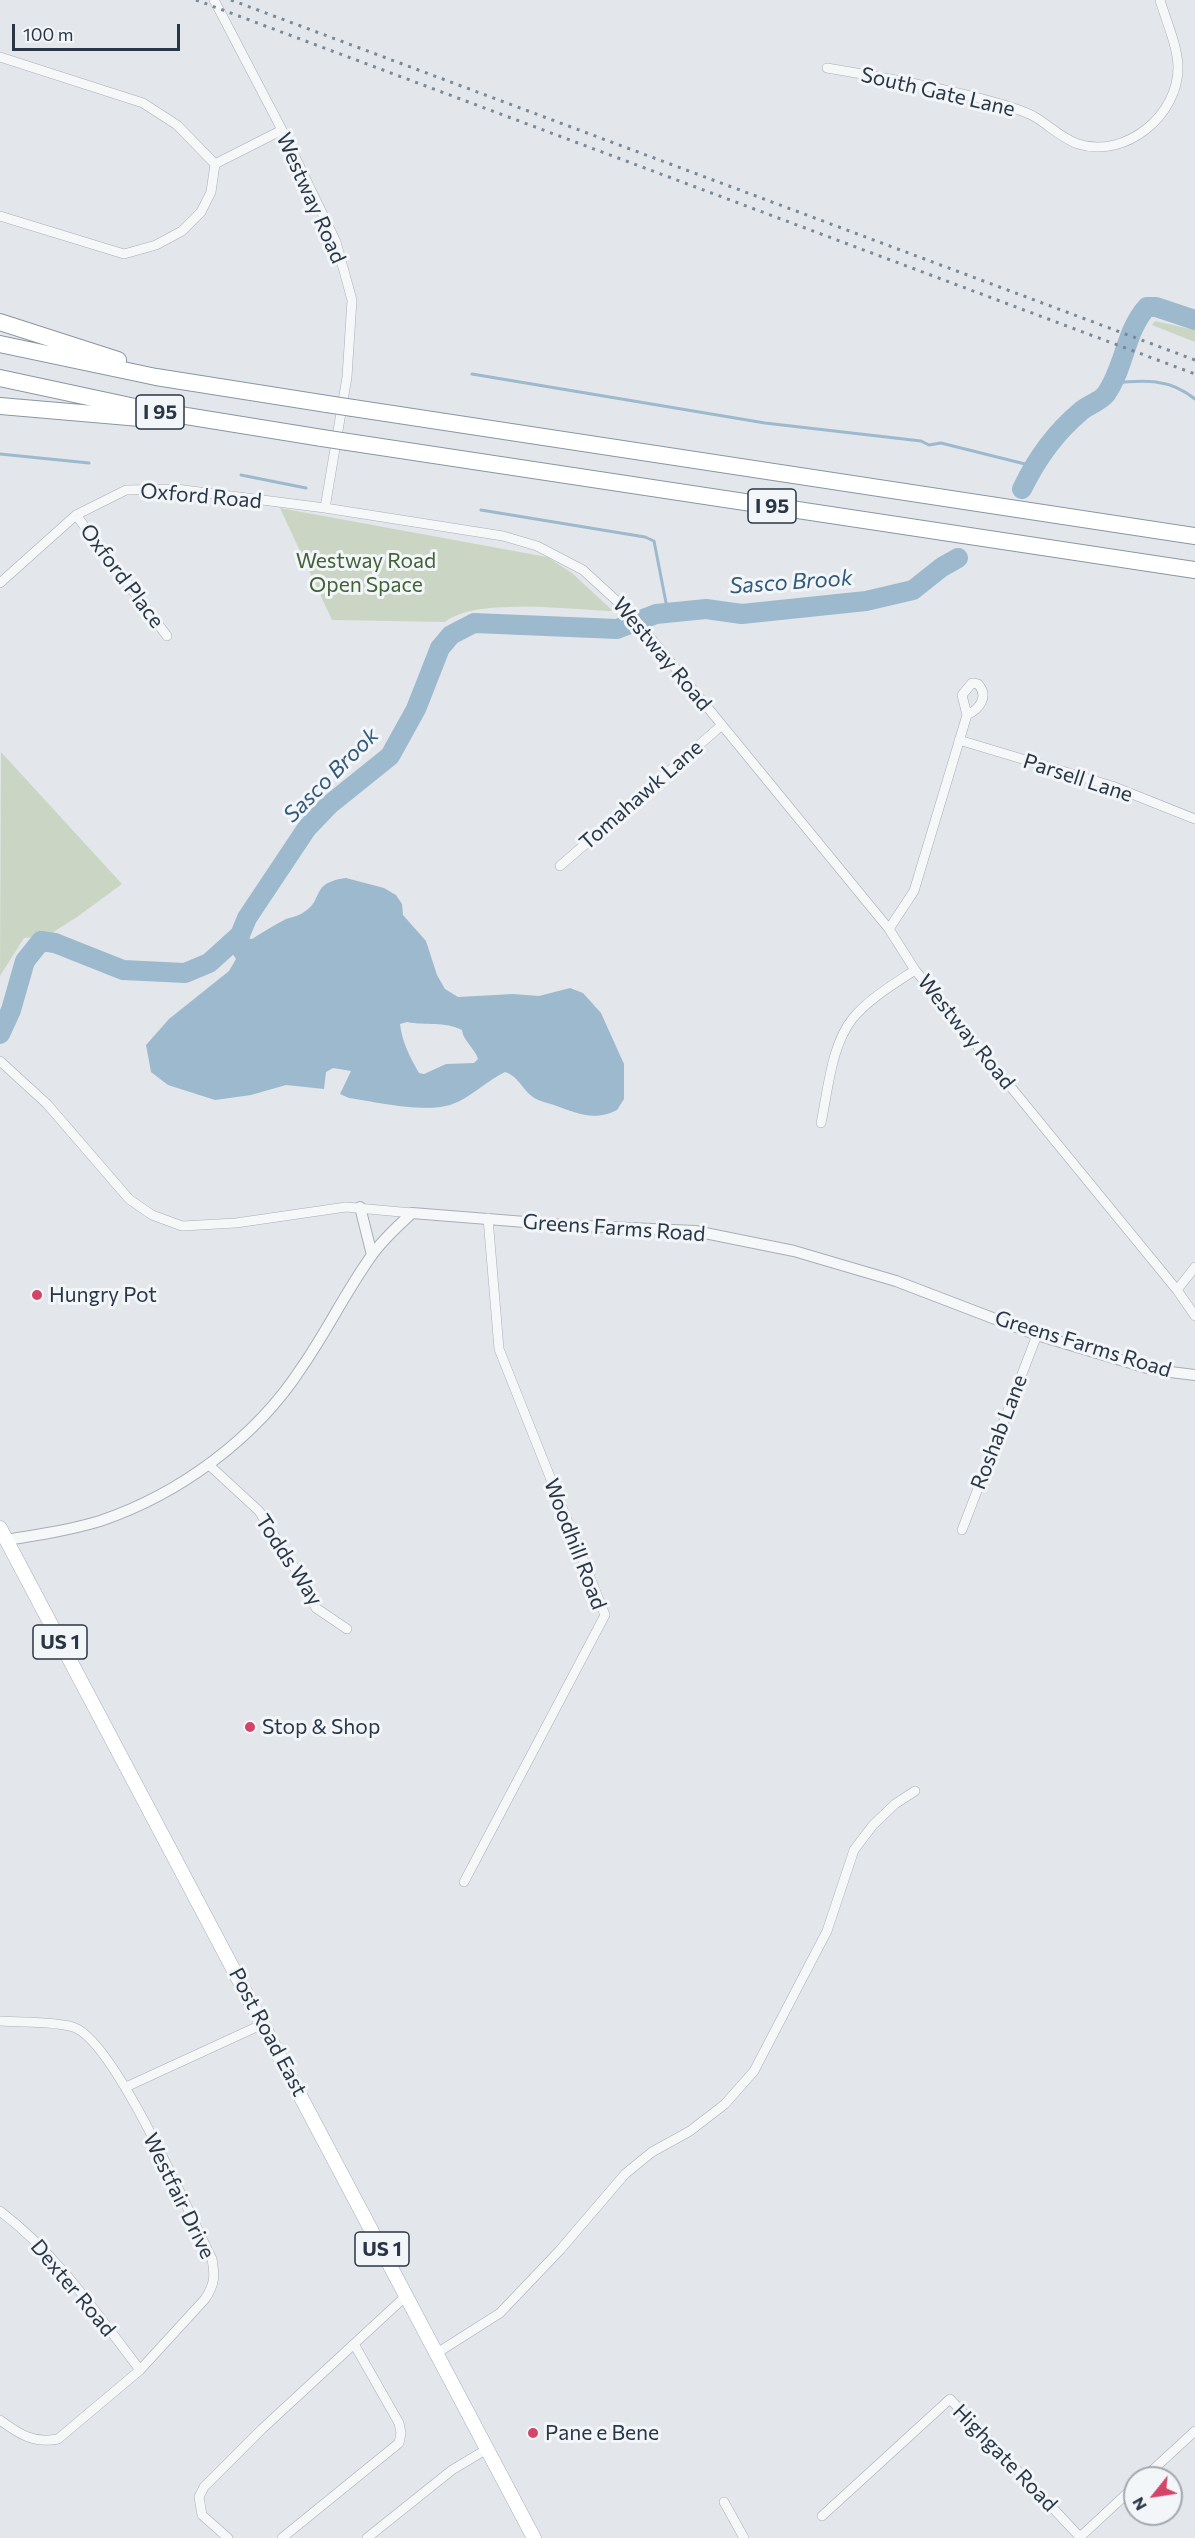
<!DOCTYPE html>
<style>
body{margin:0}
#map{position:relative;width:1195px;height:2538px;overflow:hidden;background:#e3e7eb;font-family:Commissioner,sans-serif}
canvas{display:block}
.north{position:absolute;left:1123px;top:2466px;width:60px;height:60px;box-sizing:border-box;background:#f3f6f9;border:2px solid #a3a9b1;border-radius:50%;rotate:240deg;font-size:16px;font-weight:700;line-height:24px;text-align:center;color:#2a3645}
.north::after{content:'';display:block;margin:auto;width:21px;height:27px;background:#d44468;clip-path:polygon(50% 0,100% 100%,50% 72%,0 100%)}
.scale{position:absolute;left:12px;top:24px;width:168px;height:27px;box-sizing:border-box;border:3px solid #2a3645;border-top:0;padding-left:8px;font-size:18px;line-height:21px;white-space:nowrap;color:#2a3645;-webkit-text-stroke:4px #f3f6f9;paint-order:stroke}
</style>
<div id="map">
<canvas width="1195" height="2538"></canvas>
<div class="north">N</div>
<div class="scale">100 m</div>
</div>
<script>
const ctx = document.querySelector('canvas').getContext('2d');
ctx.lineJoin = 'round';
function fill(path, color) {
  ctx.fillStyle = color;
  ctx.fill(path, 'evenodd');
}
function stroke(path, color, width, dash) {
  ctx.strokeStyle = color;
  ctx.lineWidth = width;
  ctx.lineCap = dash ? 'butt' : 'round';
  ctx.setLineDash(dash || []);
  ctx.stroke(path);
}
function write(font, color, halo, rows, align = 'center') {
  ctx.font = font + ' Commissioner,sans-serif';
  ctx.lineWidth = 6;
  ctx.setLineDash([]);
  ctx.textBaseline = 'middle';
  ctx.strokeStyle = halo;
  ctx.fillStyle = color;
  for (const [text, x, y, turn = 0] of rows) {
    ctx.save();
    ctx.translate(x, y);
    ctx.rotate((+turn || 0) * Math.PI / 180);
    ctx.textAlign = isNaN(turn) ? turn : align;
    if (halo) ctx.strokeText(text, 0, 0);
    ctx.fillText(text, 0, 0);
    ctx.restore();
  }
}
fill(new Path2D(`
 M 1155,321 L 1195,330 L 1195,342 L 1152,325 Z
 M 280,508 L 547,557 L 572,573 L 613,611 C 573,610 475,597 445,622 L 332,620 Z
 M 1,752 L 122,884 L 77,917 L 47,936 L 24,938 L 0,976 Z`), '#cad6c3');
fill(new Path2D(`
 M 346,878 L 384,888 L 396,895 L 402,904 L 403,915 L 426,941 L 437,975 L 445,989 L 458,997 L 513,994 L 539,996 L 570,988 L 583,993 L 601,1013 L 624,1064 L 624,1099 L 617,1110 C 593,1122 577,1113 554,1105 C 549,1103 542,1102 536,1099 C 523,1092 520,1077 505,1072 C 486,1081 471,1098 450,1105 C 423,1113 376,1102 349,1098 L 340,1094 L 351,1071 L 333,1068 L 326,1072 L 324,1089 L 286,1085 L 251,1095 L 215,1100 L 168,1085 L 151,1072 L 146,1045 L 169,1019 L 229,971 L 236,959 L 232,953 L 246,938 L 252,939 C 263,932 274,925 286,919 C 292,917 299,916 304,912 C 325,899 309,883 346,878 ZM 407,1022 C 427,1026 444,1021 462,1030 C 463,1041 475,1048 478,1059 L 474,1063 L 446,1064 L 424,1074 L 419,1073 C 410,1057 402,1042 400,1024 Z`), '#9db9cd');
stroke(new Path2D(`
 M 472,374 L 765,423 L 921,441 L 929,445 L 941,443 L 1033,466
 M 1112,383 C 1144,380 1169,378 1195,399
 M 0,454 L 89,463
 M 241,475 L 306,488
 M 481,510 L 645,537 L 654,541 L 668,613`), '#9db9cd', 3);
stroke(new Path2D(`
 M 1022,489 C 1036,460 1055,433 1080,412 C 1087,405 1100,402 1106,394 C 1125,367 1125,331 1147,307 L 1156,307 L 1195,320
 M 0,1034 L 11,1010 L 25,961 L 41,941 L 55,943 L 123,970 L 185,973 L 209,963 L 240,935 L 247,918 L 307,828 L 329,805 L 390,756 L 416,709 L 440,648 L 451,635 L 474,623 L 617,629 L 656,614 L 706,609 L 742,614 L 866,601 L 913,590 L 942,567 L 958,558`), '#9db9cd', 20);
const minor = new Path2D(`
 M 214,0 L 282,130 L 336,242 L 352,300 L 347,377 L 325,508
 M 0,57 L 143,103 L 177,125 L 215,164
 M 827,68 C 886,78 944,88 1001,104 C 1013,108 1025,111 1035,117 C 1050,126 1061,138 1078,144 C 1126,159 1179,115 1178,66 C 1177,44 1166,21 1160,0
 M 0,216 L 124,254 L 156,245 L 182,231 L 201,212 L 211,192 L 215,164 L 282,130
 M 76,515 L 167,636
 M 0,583 L 76,515 L 126,490 L 176,489 L 325,508 L 503,536 L 537,546 L 583,570 L 631,614 L 889,929 L 915,970 L 1177,1290 L 1195,1316
 M 959,740 L 1112,786 L 1195,819
 M 560,866 L 722,725
 M 889,929 L 914,891 L 967,715 L 962,695 L 972,683 L 978,684 C 989,696 980,709 967,715
 M 0,1061 L 47,1104 L 129,1199 L 152,1215 L 182,1226 L 236,1223 L 346,1207 L 412,1213
 M 821,1123 C 828,1091 831,1045 853,1018 C 870,998 894,984 915,970
 M 1177,1290 L 1195,1267
 M 208,1464 L 259,1511 L 302,1580 L 316,1608 L 347,1629
 M 962,1530 L 1037,1335
 M 464,1882 L 605,1615 L 499,1349 L 488,1218
 M 0,2021 C 23,2023 51,2021 73,2027 C 114,2039 190,2216 212,2259 C 215,2276 215,2284 205,2299 L 140,2370 L 58,2439 C 34,2444 19,2434 0,2420
 M 126,2087 L 263,2024
 M 0,2211 C 57,2254 97,2314 140,2370
 M 437,2353 L 500,2313 L 560,2250 L 625,2174 L 652,2152 L 690,2131 L 725,2104 L 754,2071 L 827,1931 L 854,1850 L 873,1825 L 895,1804 L 915,1791
 M 1144,2478 L 1195,2431
 M 724,2502 L 744,2538
 M 822,2516 L 950,2399 L 1080,2537
 M 228,2538 L 202,2515 L 199,2497 L 204,2487 L 262,2429 L 407,2295
 M 282,2538 L 399,2443 L 401,2433 L 399,2423 L 354,2344
 M 367,2538 L 452,2470 L 487,2449
 M 1079,2538 L 1135,2486`);
const tertiary = new Path2D(`
 M 360,1207 L 372,1255
 M 6,1540 C 38,1535 70,1530 100,1521 C 180,1494 256,1438 302,1367 C 327,1331 346,1291 372,1255 C 383,1239 398,1226 412,1213 L 563,1225 L 695,1231 L 794,1251 L 896,1281 L 1037,1335 L 1154,1370 L 1195,1375`);
const primary = new Path2D(`
 M 0,1528 L 534,2538`);
const motorway = new Path2D(`
 M 0,322 L 118,360
 M 0,344 L 156,377 L 327,404
 M 0,378 L 149,410 L 322,438
 M 0,406 L 140,418
 M 353,408 L 1195,536
 M 348,442 L 1195,570`);
stroke(minor, '#a8aeb6', 10);
stroke(tertiary, '#a8aeb6', 12);
stroke(primary, '#a1adb8', 15);
stroke(motorway, '#8996a3', 18);
stroke(minor, '#f6f7f9', 9);
stroke(tertiary, '#f6f7f9', 10);
stroke(primary, '#fff', 14);
stroke(motorway, '#fff', 16);
stroke(new Path2D(`
 M 196,0 L 1195,374
 M 231,0 L 1195,360`), '#7b8896', 3, [3, 6]);
const motorwayBridge = new Path2D(`
 M 327,404 L 353,408
 M 322,438 L 348,442`);
stroke(motorwayBridge, '#8996a3', 18, []);
stroke(motorwayBridge, '#fff', 16);
for (const [x, y, r, color] of [
 [37,1295,6,"#d44468"],
 [250,1727,6,"#d44468"],
 [533,2433,6,"#d44468"]
]) {
  const dot = new Path2D();
  dot.arc(x, y, r, 0, 2 * Math.PI);
  ctx.fillStyle = color;
  ctx.fill(dot);
  stroke(dot, '#f3f6f9', 2);
}
for (const [x, y, w] of [
 [160,412,48],
 [772,506,48],
 [60,1642,54],
 [382,2249,54]
]) {
  const box = new Path2D();
  box.roundRect(x - w / 2, y - 17, w, 34, 4.5);
  ctx.fillStyle = '#f3f6f9';
  ctx.fill(box);
  stroke(box, '#2a3645', 1.5);
}
write('bold 20px', '#2a3645', null, [
 ["I 95",160,412],
 ["I 95",772,506],
 ["US 1",60,1642],
 ["US 1",382,2249]
]);
write('21px', '#2a3645', '#f3f6f9', [
 ["South Gate Lane",938,92,13],
 ["Westway Road",311,198,66],
 ["Oxford Road",201,496,5],
 ["Oxford Place",122,576,53],
 ["Westway Road",662,654,50],
 ["Parsell Lane",1078,778,18],
 ["Tomahawk Lane",641,795,-41],
 ["Westway Road",966,1032,51],
 ["Greens Farms Road",614,1228,4],
 ["Greens Farms Road",1083,1344,17],
 ["Roshab Lane",999,1432,-69],
 ["Woodhill Road",575,1544,69],
 ["Todds Way",289,1560,57],
 ["Post Road East",268,2032,62],
 ["Westfair Drive",179,2196,64],
 ["Dexter Road",73,2288,50],
 ["Highgate Road",1005,2458,46]
]);
write('21px', '#436136', '#f3f6f9', [
 ["Westway Road",366,561],
 ["Open Space",366,585]
]);
write('21px', '#2a3645', '#f3f6f9', [
 ["Hungry Pot",49,1295],
 ["Stop & Shop",262,1727],
 ["Pane e Bene",545,2433]
], 'left');
write('italic 22px', '#32597b', '#f3f6f9', [
 ["Sasco Brook",791,582,-4],
 ["Sasco Brook",331,775,-45]
]);
</script>
